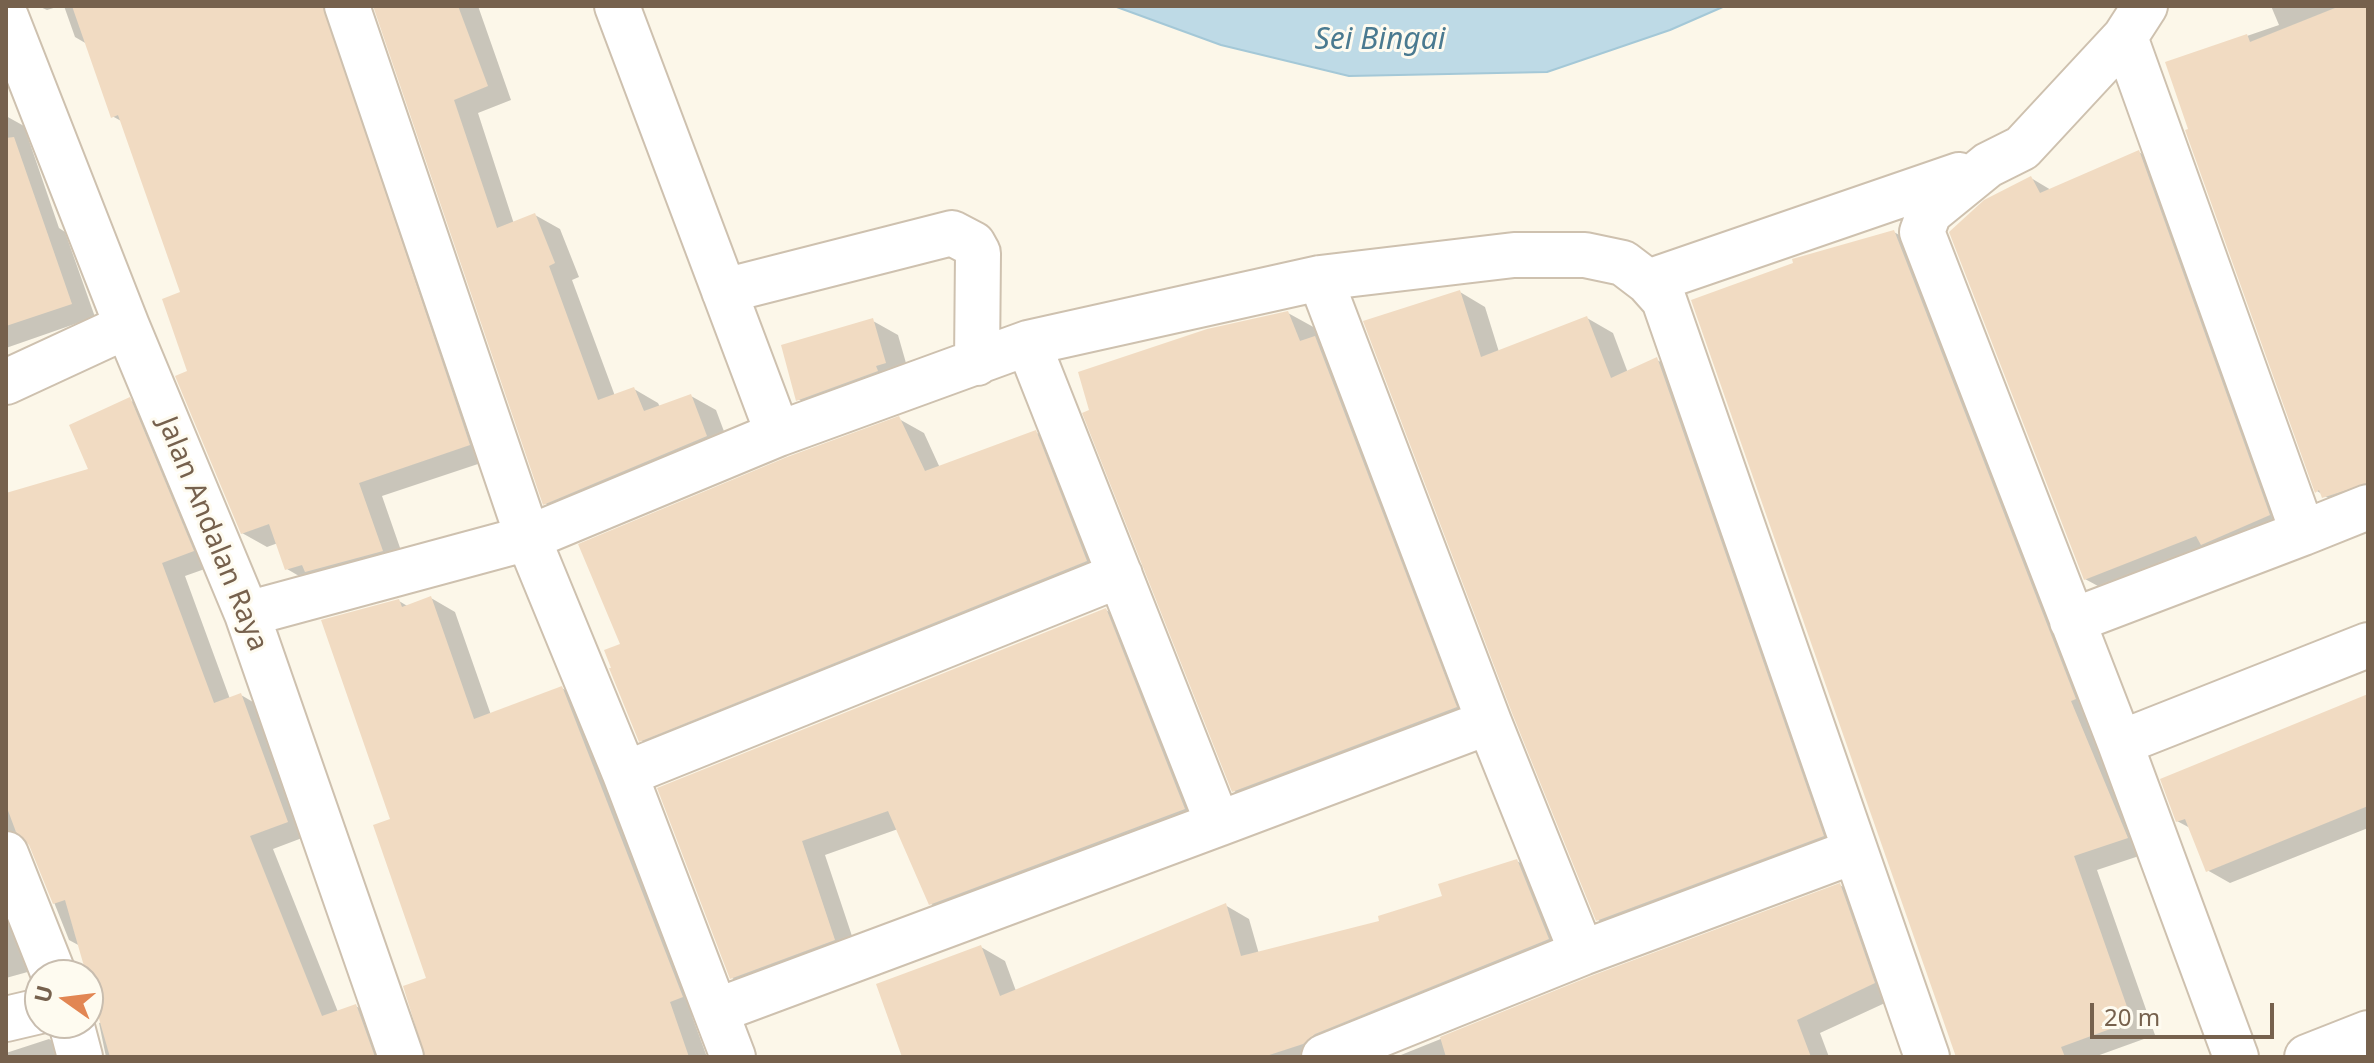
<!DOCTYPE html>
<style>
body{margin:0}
#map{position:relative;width:2374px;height:1063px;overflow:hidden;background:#fcf7e9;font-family:"Noto Sans",sans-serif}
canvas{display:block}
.frame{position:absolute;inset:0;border:8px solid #76614d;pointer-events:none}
.north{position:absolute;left:24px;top:959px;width:80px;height:80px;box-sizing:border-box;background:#fefbf0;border:2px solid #c8bdaf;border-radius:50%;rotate:284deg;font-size:22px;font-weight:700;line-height:32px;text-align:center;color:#76614d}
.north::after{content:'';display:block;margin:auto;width:28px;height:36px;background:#e28653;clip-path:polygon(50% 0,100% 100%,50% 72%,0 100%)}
.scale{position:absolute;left:2090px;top:1003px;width:184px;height:36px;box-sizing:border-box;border:4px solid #76614d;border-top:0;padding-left:10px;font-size:24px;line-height:28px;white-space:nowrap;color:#76614d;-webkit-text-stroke:6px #fefbf0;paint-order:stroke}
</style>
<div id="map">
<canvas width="2374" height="1063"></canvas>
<div class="frame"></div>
<div class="north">U</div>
<div class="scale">20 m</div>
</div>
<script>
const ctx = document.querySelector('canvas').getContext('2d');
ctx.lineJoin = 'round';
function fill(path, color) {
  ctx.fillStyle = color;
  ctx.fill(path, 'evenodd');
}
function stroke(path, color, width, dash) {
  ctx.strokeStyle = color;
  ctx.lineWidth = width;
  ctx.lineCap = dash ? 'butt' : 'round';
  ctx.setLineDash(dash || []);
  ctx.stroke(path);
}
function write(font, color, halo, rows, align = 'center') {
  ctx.font = font + ' "Noto Sans",sans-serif';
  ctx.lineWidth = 6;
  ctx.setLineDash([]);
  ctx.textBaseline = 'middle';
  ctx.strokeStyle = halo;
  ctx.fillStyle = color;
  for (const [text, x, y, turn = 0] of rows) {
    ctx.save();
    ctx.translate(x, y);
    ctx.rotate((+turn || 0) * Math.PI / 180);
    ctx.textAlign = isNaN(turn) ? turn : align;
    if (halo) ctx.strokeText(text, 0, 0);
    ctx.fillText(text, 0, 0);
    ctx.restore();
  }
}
const water = new Path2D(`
 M 1114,6 L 1725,6 L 1670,30 L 1547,72 L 1349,76 L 1221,45 Z`);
fill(water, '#bedae6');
stroke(water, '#a4c8d7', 2);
fill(new Path2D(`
 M 38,6 L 60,6 L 47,10 Z
 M 64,6 L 351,6 L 493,459 L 382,496 L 406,565 L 311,583 L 287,569 L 278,543 L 267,547 L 242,533 L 190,372 L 182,294 L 123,122 L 112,116 L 87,44 L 75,37 Z
 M 376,6 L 478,6 L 511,100 L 478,113 L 514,224 L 535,215 L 560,229 L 579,277 L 572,280 L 615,396 L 634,389 L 658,403 L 660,407 L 691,396 L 716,410 L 731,450 L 569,517 L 545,503 Z
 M 2271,6 L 2368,6 L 2368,503 L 2349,511 L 2317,491 L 2168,63 L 2279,25 Z
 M 6,116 L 24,126 L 59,228 L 65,232 L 95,317 L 6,348 Z
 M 2139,152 L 2162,166 L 2292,528 L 2109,592 L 2085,579 L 2031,178 L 2051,190 Z
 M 1894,232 L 1918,246 L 2151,852 L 2097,870 L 2155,1035 L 2094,1057 L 1958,1057 L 1693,301 Z
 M 1460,292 L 1485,307 L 1499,352 L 1587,318 L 1613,333 L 1628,373 L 1657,360 L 1683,374 L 1848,850 L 1623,934 L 1598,920 Z
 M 1288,313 L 1317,329 L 1484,723 L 1262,807 L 1234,791 Z
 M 873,321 L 898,335 L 910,377 L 823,414 L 798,399 Z
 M 130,400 L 153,413 L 216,565 L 185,576 L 230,699 L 241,695 L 265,709 L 310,835 L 273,849 L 338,1012 L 356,1006 L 380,1020 L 393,1057 L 106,1057 L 99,1023 L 233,980 L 93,953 L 69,940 L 30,842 L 22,843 L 6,861 L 6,495 L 91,470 Z
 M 899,419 L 924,433 L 940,468 L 1035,432 L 1060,446 L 1110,575 L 665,754 L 640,740 L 622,645 Z
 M 431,598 L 455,612 L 491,715 L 562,688 L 585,702 L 706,1011 L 692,1016 L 707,1057 L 427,1057 L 429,979 L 392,821 L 399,601 L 409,607 Z
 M 1106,610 L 1130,624 L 1208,823 L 955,918 L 931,904 L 898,829 L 825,855 L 858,954 L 756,992 L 732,978 L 660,789 Z
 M 2368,695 L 2368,828 L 2230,883 L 2207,870 L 2190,828 L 2177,821 Z
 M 1517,861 L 1541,875 L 1572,953 L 1327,1057 L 905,1057 L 981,947 L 1005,961 L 1016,991 L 1225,905 L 1249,919 L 1259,954 L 1382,922 L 1445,897 Z
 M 6,878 L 42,968 L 6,978 Z
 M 1840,885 L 1864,899 L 1898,997 L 1820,1033 L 1829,1057 L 1396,1057 L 1592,978 Z
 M 49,1039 L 72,1053 L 73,1057 L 6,1057 L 6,1053 Z`), '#0003');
fill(new Path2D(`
 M 72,6 L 323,6 L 470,445 L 359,483 L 383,551 L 305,572 L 302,565 L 285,570 L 269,524 L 241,534 L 175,376 L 187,371 L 162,299 L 180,292 L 118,115 L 111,118 Z
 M 373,6 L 458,6 L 488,86 L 454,100 L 497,228 L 535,213 L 555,263 L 549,266 L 598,400 L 634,387 L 644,411 L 691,394 L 707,436 L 543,505 Z
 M 2340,6 L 2368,6 L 2368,483 L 2322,498 L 2319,490 L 2315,493 L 2185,130 L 2188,129 L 2165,62 L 2247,34 L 2250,42 Z
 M 14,137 L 72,304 L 6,326 L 6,138 Z
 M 2139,150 L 2270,515 L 2201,545 L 2196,536 L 2084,580 L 1949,232 L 1984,200 L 2031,176 L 2040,193 Z
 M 1894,230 L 2076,699 L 2071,701 L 2128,838 L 2074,856 L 2132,1021 L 2061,1047 L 2065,1057 L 1956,1057 L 1691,300 L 1793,263 L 1792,259 Z
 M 1460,290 L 1481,357 L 1587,316 L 1611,378 L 1657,357 L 1824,836 L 1596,921 L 1512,713 L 1363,321 Z
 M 1288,311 L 1300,341 L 1315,336 L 1457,707 L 1232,792 L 1082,413 L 1089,410 L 1078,372 L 1207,329 Z
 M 873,318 L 886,363 L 876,366 L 878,371 L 796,401 L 781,345 Z
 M 130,397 L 194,551 L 162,563 L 214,703 L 241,693 L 288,822 L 250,836 L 322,1016 L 356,1004 L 375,1057 L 110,1057 L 65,900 L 53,904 L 29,845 L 16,832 L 6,805 L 6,493 L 88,469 L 69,425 Z
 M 899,416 L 925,471 L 1036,430 L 1087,561 L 639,742 L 609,668 L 611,668 L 604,650 L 620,644 L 578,544 L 787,457 Z
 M 431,596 L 474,719 L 562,686 L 683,997 L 670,1002 L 689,1057 L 425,1057 L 403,986 L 426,978 L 373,825 L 390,819 L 321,620 L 399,599 L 402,607 Z
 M 1106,608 L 1185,809 L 929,905 L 888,811 L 802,841 L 835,940 L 730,979 L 657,788 Z
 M 2368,694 L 2368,806 L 2206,872 L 2185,819 L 2176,822 L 2160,779 Z
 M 1517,859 L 1549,939 L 1315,1034 L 1303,1044 L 1263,1057 L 902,1057 L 876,984 L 981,945 L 1000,996 L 1226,903 L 1241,956 L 1379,921 L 1378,916 L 1442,896 L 1438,884 Z
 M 1840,883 L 1875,983 L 1797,1020 L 1811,1057 L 1446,1057 L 1440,1037 L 1591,976 Z`), '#f1dbc2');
const minor = new Path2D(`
 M 347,6 L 528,538 L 625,774 L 733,1057
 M 617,6 L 778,434
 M 6,17 L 127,326 L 247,614 L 401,1057
 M 2125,37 L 2022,148 L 1988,165 L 1929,213 L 1922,232 L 2120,743 L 2236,1057
 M 1320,278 L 1489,722 L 1582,953
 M 1648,282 L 1959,175
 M 724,291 L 952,233 L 973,244 L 978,253 L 977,363
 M 1028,343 L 1218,824 L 1489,722
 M 6,382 L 127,326
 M 2303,533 L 2368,507
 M 247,614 L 528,538 L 778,434 L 1028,343 L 1320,278 L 1514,255 L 1585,255 L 1623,263 L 1648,282 L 1664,300 L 1927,1057
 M 2072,621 L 2303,533 L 2125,37 L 2145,6
 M 2120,743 L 2368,645
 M 625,774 L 1120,575
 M 6,854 L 54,975
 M 716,1011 L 1218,824
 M 6,1019 L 40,1011
 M 71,1023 L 80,1057
 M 1324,1057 L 1582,953 L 1855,851
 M 2307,1057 L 2368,1033`);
stroke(minor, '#cec1af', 48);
stroke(minor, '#fff', 44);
write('28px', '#76614d', '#fefbf0', [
 ["Jalan Andalan Raya",212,534,68]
]);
write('italic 30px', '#4a7a90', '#fefbf0', [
 ["Sei Bingai",1380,40]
]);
</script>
